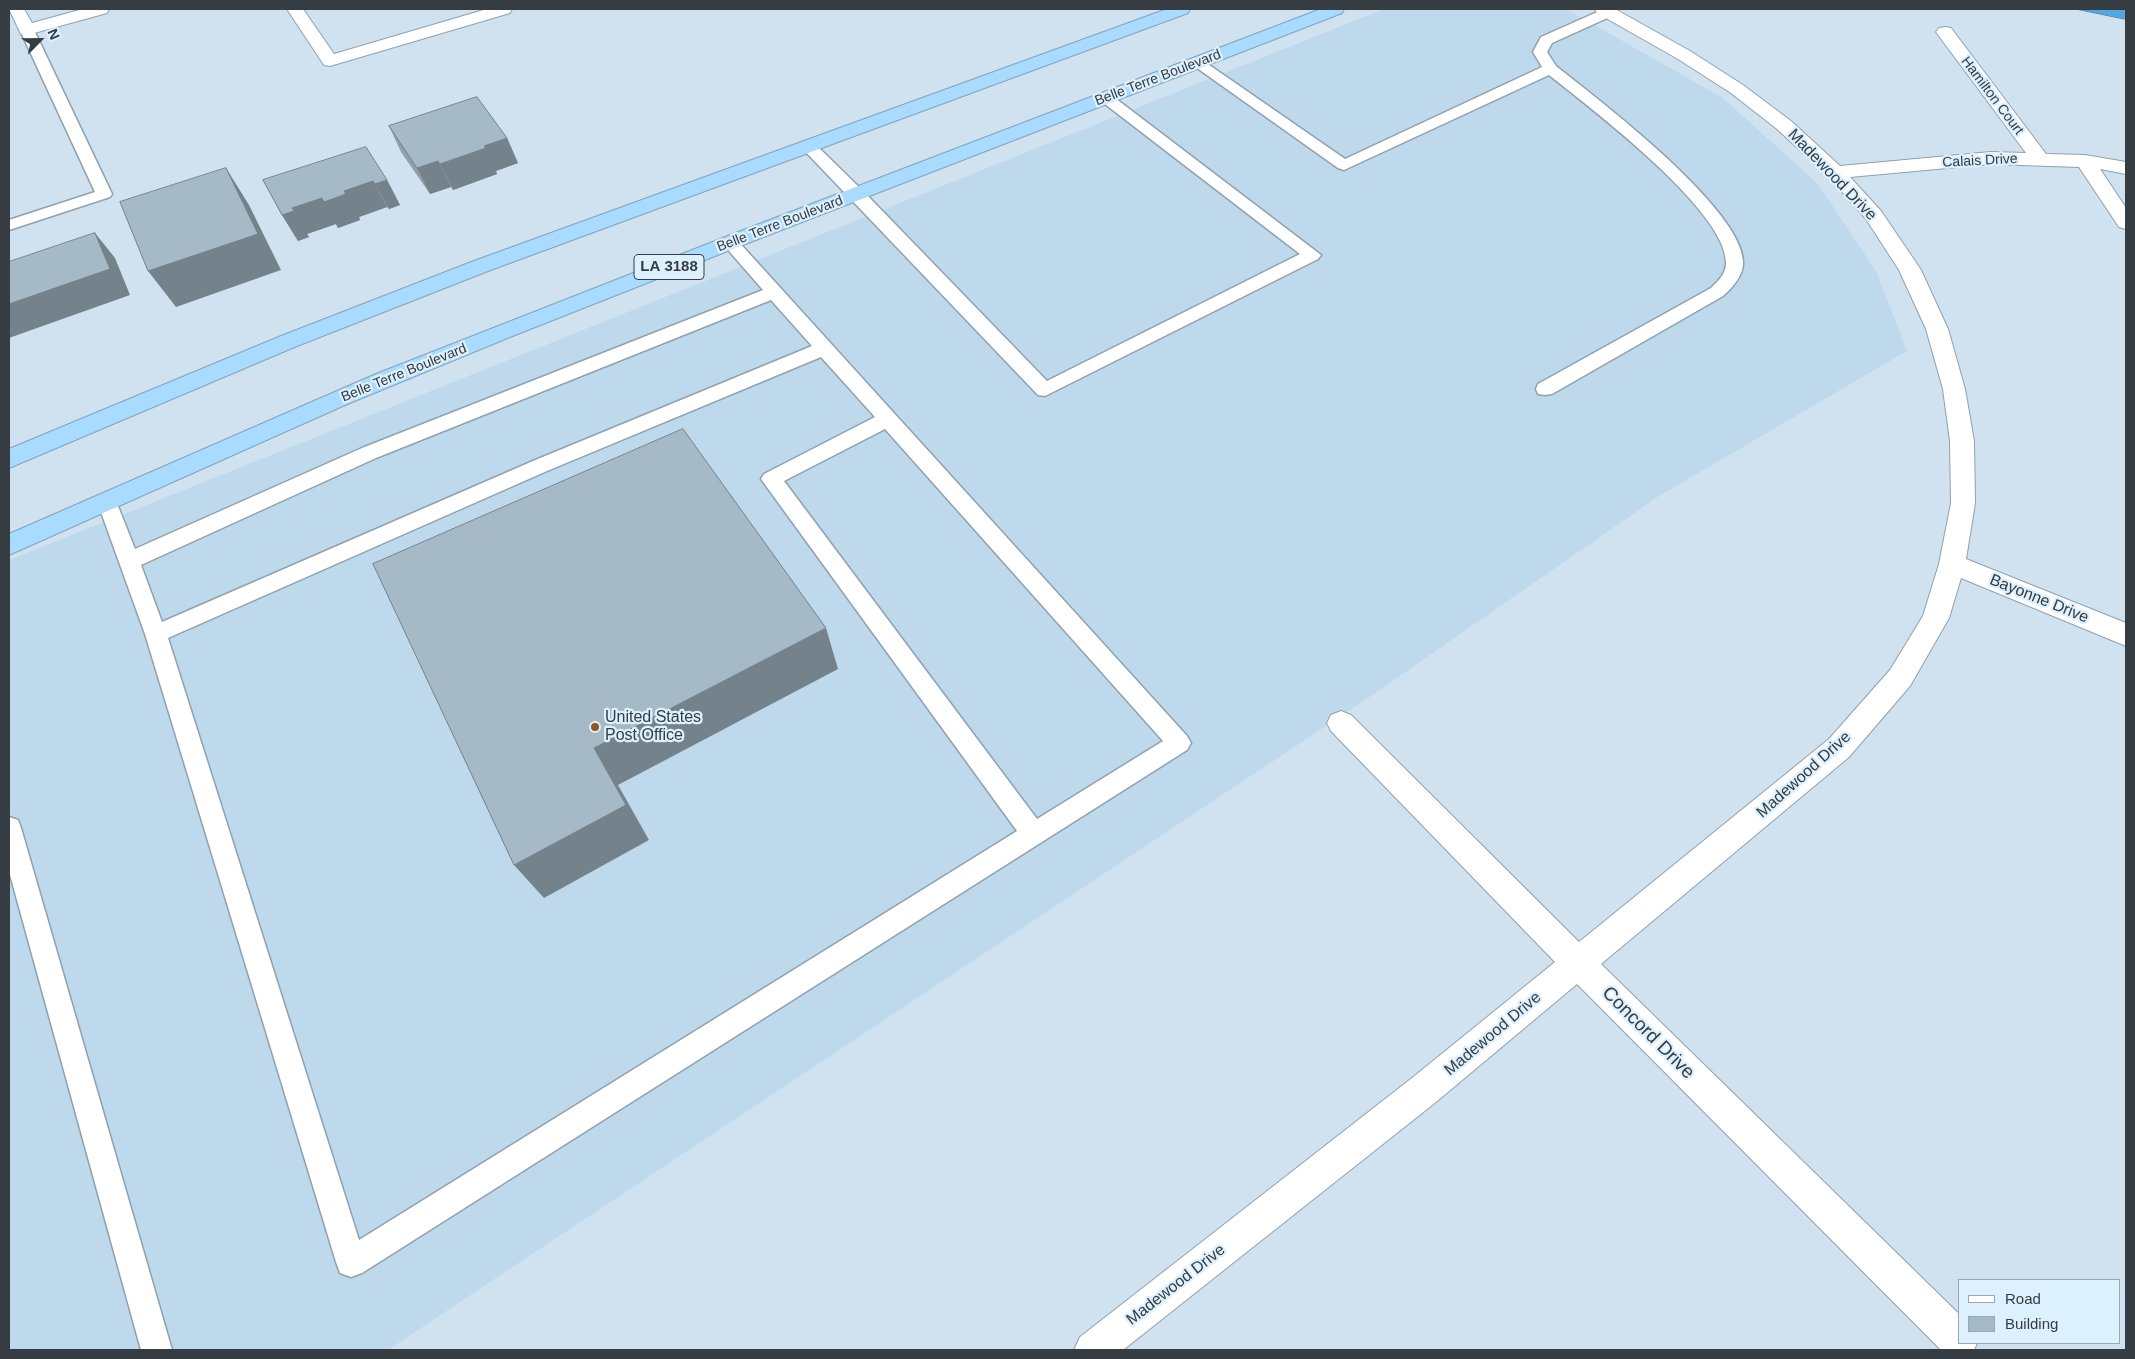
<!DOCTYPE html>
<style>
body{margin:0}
#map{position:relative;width:2135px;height:1359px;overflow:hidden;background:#d0e2f0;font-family:Arial,sans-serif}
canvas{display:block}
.frame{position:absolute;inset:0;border:10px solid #353c42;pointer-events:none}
.legend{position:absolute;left:1958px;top:1279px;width:162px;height:65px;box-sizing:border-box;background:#ddf0fe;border:1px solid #9aa8b3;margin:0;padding:6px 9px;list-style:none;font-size:15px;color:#353c42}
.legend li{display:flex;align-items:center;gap:10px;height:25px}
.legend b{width:25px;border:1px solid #9aa8b3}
.north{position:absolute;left:15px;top:15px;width:50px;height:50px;-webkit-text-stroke:4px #ddf0fe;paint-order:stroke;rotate:67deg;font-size:14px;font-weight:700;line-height:20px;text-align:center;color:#353c42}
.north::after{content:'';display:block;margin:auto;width:18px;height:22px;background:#353c42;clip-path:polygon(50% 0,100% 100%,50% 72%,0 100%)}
</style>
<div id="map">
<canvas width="2135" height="1359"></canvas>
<div class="frame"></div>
<ul class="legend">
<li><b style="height:6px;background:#fff"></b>Road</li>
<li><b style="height:14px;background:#a6b9c6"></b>Building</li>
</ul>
<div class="north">N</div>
</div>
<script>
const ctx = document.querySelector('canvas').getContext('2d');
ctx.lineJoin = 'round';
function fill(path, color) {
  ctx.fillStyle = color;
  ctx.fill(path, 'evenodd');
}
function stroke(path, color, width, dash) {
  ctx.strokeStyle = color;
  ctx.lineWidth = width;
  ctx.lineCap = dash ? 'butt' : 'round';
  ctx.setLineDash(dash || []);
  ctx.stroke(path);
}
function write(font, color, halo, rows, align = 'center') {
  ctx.font = font + ' Arial,sans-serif';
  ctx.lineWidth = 4.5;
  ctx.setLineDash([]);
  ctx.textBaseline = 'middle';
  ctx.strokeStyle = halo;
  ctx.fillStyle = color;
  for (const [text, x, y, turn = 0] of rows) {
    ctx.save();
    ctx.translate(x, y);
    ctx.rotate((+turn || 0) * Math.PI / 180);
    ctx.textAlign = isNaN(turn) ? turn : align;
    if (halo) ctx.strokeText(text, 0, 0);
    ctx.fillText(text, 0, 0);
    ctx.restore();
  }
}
fill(new Path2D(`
 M 1384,9 L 1566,9 L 1723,98 L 1818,184 L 1876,271 L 1907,351 L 1659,496 L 1368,698 L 388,1350 L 9,1350 L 9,560 Z`), '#bfd9ec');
const water = new Path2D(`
 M 2076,9 L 2126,9 L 2126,19 Z`);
fill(water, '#53a7de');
stroke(water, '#4a87af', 1);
const lane = new Path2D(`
 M 1604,9 L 1614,9 L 1616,12 L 1614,15 L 1552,43 L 1547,52 L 1556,66 C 1599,100 1740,207 1743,261 C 1744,275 1733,287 1723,296 L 1552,394 L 1545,395 L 1538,394 L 1536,389 L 1538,384 L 1711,288 C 1718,281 1726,274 1726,263 C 1727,211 1589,107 1549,75 L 1344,170 L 1338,168 L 1190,63 L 1192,60 L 1202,60 L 1345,159 L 1542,67 L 1533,52 L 1541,37 Z
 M 27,26 L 32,27 L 34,30 L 112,194 L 110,197 L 9,230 L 9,220 L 95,192 L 20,30 L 22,27 Z
 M 1106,93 L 1111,95 L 1321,255 L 1318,259 L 1045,396 L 1038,395 L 800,146 L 802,143 L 814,143 L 863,191 L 1047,381 L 1300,254 L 1101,101 L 1098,98 L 1101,95 Z
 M 730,238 L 736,239 L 1187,736 L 1191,743 L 1187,750 L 362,1273 L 351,1277 L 340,1273 L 336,1262 L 145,634 L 97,501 L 100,496 L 107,493 L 114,496 L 135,549 L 362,448 L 763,290 L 722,243 L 724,239 ZM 771,300 L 812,346 L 533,461 L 162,622 L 141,565 L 376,458 ZM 821,357 L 875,417 L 764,474 L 761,479 L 1017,831 L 359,1240 L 168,638 L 547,471 ZM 885,429 L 1163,741 L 1037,819 L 784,481 Z
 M 9,817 L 18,820 L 21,828 L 172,1350 L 141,1350 L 9,871 Z`);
const street = new Path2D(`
 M 9,9 L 24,9 L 32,23 L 83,9 L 109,9 L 107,13 L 27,35 L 21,34 Z
 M 287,9 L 303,9 L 334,54 L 487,9 L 512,9 L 510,13 L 330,66 L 324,65 Z
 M 1595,9 L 1615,9 L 1690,51 L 1743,85 L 1791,121 L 1840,166 L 1991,152 L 2026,153 L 1936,32 L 1939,28 L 1945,27 L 1951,28 L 2046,154 L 2085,155 L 2126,162 L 2126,174 L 2100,169 L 2126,208 L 2126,229 L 2119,227 L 2079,167 L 1991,164 L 1850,177 L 1881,211 L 1921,270 L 1948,329 L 1965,389 L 1974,441 L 1975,503 L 1966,559 L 2126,623 L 2126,646 L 1961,578 L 1949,618 L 1910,686 L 1849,757 L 1601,964 L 1959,1314 L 1959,1343 L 1977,1343 L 1974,1350 L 1941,1350 L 1577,984 L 1436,1102 L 1123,1350 L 1074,1350 L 1080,1337 L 1412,1078 L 1555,962 L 1331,731 L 1327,723 L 1331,715 L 1341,711 L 1351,715 L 1579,942 L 1829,739 L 1890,670 L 1923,616 L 1939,564 L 1951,503 L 1950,441 L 1943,389 L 1926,329 L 1899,270 L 1866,219 L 1828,176 L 1777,129 L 1731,93 L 1678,59 L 1597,13 Z`);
const highway = new Path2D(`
 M 1167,9 L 1190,9 L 1188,13 L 488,271 L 297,346 L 9,468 L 9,449 L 281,336 L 474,261 Z
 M 1321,9 L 1344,9 L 1342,13 L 748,243 L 510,337 L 345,405 L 9,555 L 9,534 L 376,374 L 733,234 Z`);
stroke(lane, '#8fa1ae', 3);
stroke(street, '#8fa1ae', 2);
stroke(highway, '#80a3bd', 2);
fill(lane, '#fff');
fill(street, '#fff');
fill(highway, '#a9dbff');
fill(new Path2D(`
 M 389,126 L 507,138 L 518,163 L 496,171 L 497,174 L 453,190 L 451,187 L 430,194 L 401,152 Z
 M 263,180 L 387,180 L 400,205 L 389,209 L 387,207 L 359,217 L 360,220 L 338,228 L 336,224 L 307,234 L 309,237 L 298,241 L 282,215 Z`), '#8f9faa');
fill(new Path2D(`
 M 507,138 L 518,163 L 496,171 L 497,174 L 453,190 L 440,164 L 484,146 Z
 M 438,161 L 451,187 L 430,194 L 417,168 Z
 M 226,168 L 249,205 L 281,270 L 176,307 L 148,271 Z
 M 387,180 L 400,205 L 389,209 L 375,184 Z
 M 373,181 L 387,207 L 359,217 L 360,220 L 338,228 L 336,224 L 307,234 L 309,237 L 298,241 L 282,215 L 292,208 Z
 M 95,233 L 115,258 L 130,295 L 9,338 L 9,304 Z
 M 826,628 L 838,669 L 618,785 L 649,840 L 544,898 L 514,865 L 594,748 Z`), '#74828b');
const building = new Path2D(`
 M 477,97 L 507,138 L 484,146 L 486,148 L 440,164 L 438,161 L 417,168 L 389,126 Z
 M 366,147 L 387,180 L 375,184 L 373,181 L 344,191 L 346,194 L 324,202 L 322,198 L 292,208 L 294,211 L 282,215 L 263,180 Z
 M 226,168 L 258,234 L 148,271 L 120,202 Z
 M 95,233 L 110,269 L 9,304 L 9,262 Z
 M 683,429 L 826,628 L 594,748 L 626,805 L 514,865 L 373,564 Z`);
fill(building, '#a6b9c6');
stroke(building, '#74828b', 1);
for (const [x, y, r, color] of [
 [595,727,5,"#93561a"]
]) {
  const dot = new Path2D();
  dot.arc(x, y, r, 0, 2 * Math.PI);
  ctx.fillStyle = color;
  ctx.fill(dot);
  stroke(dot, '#ddf0fe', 2);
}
write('14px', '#353c42', '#ddf0fe', [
 ["Belle Terre Boulevard",1158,78,-21],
 ["Hamilton Court",1992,96,53],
 ["Calais Drive",1980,161,-3],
 ["Belle Terre Boulevard",780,224,-21],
 ["Belle Terre Boulevard",404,373,-22]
]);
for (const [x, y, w] of [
 [669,267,70]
]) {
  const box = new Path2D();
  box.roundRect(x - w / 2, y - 12.5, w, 25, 4);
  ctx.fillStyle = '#ddf0fe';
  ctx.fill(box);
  stroke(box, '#353c42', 1);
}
write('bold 15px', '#353c42', null, [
 ["LA 3188",669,267]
]);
write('16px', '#353c42', '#ddf0fe', [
 ["Madewood Drive",1832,175,46],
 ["Bayonne Drive",2039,599,22],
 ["Madewood Drive",1804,775,-42],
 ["Madewood Drive",1493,1034,-40],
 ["Madewood Drive",1176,1285,-38]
]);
write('16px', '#353c42', '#ddf0fe', [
 ["United States",605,718],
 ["Post Office",605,736]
], 'left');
write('19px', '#353c42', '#ddf0fe', [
 ["Concord Drive",1648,1033,45]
]);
</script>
